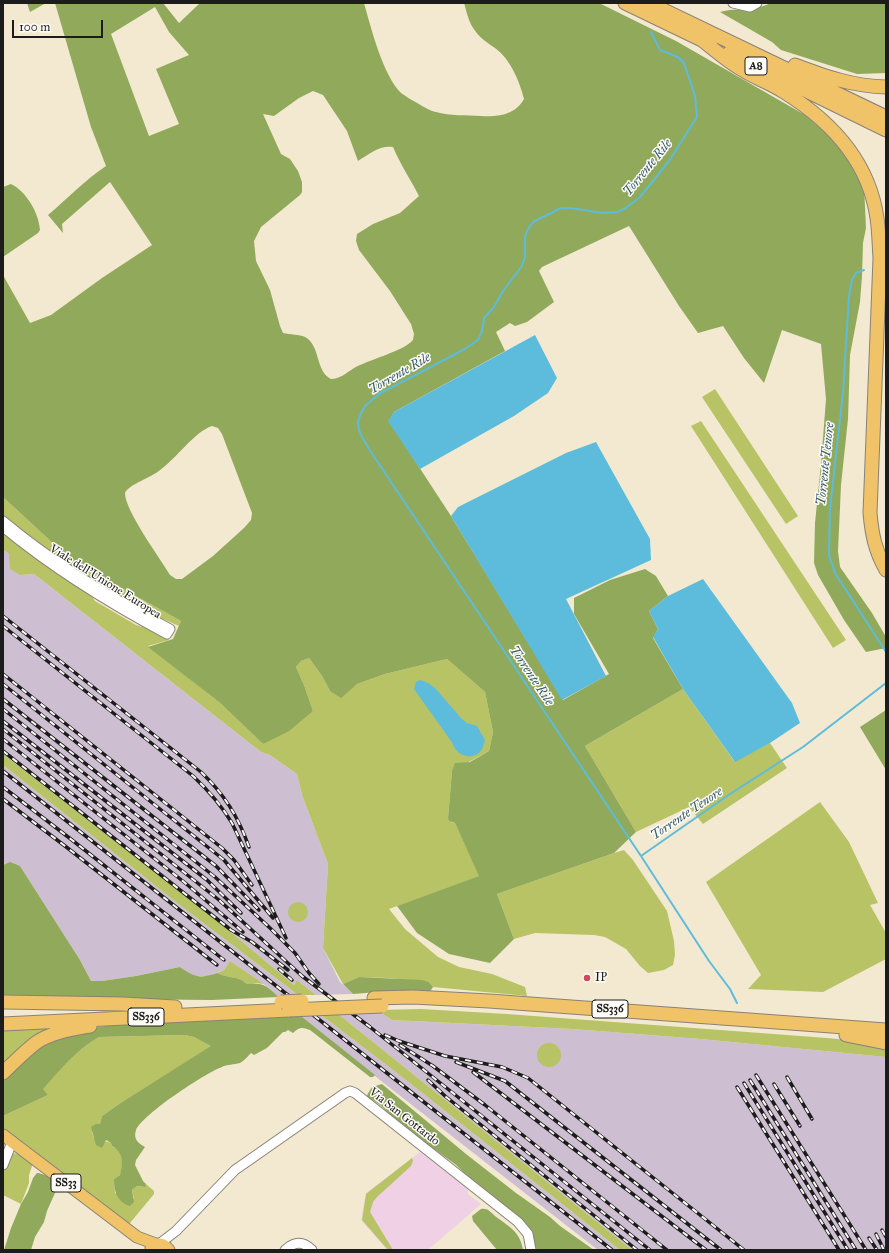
<!DOCTYPE html>
<style>
body{margin:0}
#map{position:relative;width:889px;height:1253px;overflow:hidden;background:#f3e9d1;font-family:"IM FELL Great Primer",serif}
canvas{display:block}
.frame{position:absolute;inset:0;border:4px solid #1c1c1c;pointer-events:none}
.scale{position:absolute;left:12px;top:20px;width:91px;height:18px;box-sizing:border-box;border:2px solid #1c1c1c;border-top:0;padding-left:5px;font-size:12px;line-height:14px;white-space:nowrap;color:#1c1c1c;-webkit-text-stroke:3px #fdfcf7;paint-order:stroke}
</style>
<div id="map">
<canvas width="889" height="1253"></canvas>
<div class="frame"></div>
<div class="scale">100 m</div>
</div>
<script>
const ctx = document.querySelector('canvas').getContext('2d');
ctx.lineJoin = 'round';
function fill(path, color) {
  ctx.fillStyle = color;
  ctx.fill(path, 'evenodd');
}
function stroke(path, color, width, dash) {
  ctx.strokeStyle = color;
  ctx.lineWidth = width;
  ctx.lineCap = dash ? 'butt' : 'round';
  ctx.setLineDash(dash || []);
  ctx.stroke(path);
}
function write(font, color, halo, rows, align = 'center') {
  ctx.font = font + ' "IM FELL Great Primer",serif';
  ctx.lineWidth = 3;
  ctx.setLineDash([]);
  ctx.textBaseline = 'middle';
  ctx.strokeStyle = halo;
  ctx.fillStyle = color;
  for (const [text, x, y, turn = 0] of rows) {
    ctx.save();
    ctx.translate(x, y);
    ctx.rotate((+turn || 0) * Math.PI / 180);
    ctx.textAlign = isNaN(turn) ? turn : align;
    if (halo) ctx.strokeText(text, 0, 0);
    ctx.fillText(text, 0, 0);
    ctx.restore();
  }
}
fill(new Path2D(`
 M 420,1152 L 468,1189 L 468,1194 L 481,1204 L 428,1250 L 387,1250 L 361,1220 L 366,1193 Z`), '#f0d0e5');
fill(new Path2D(`
 M 3,550 L 9,554 L 20,575 L 34,574 L 261,752 L 270,755 L 297,774 L 302,795 L 328,864 L 323,948 L 340,982 L 353,994 L 316,995 L 297,980 L 294,985 L 202,908 L 3,754 Z
 M 3,765 L 181,906 L 298,995 L 278,997 L 272,990 L 230,961 L 224,970 L 208,976 L 192,976 L 180,967 L 136,976 L 102,981 L 91,981 L 80,960 L 20,866 L 5,864 L 3,865 Z
 M 377,1010 L 392,1020 L 573,1029 L 701,1039 L 886,1057 L 886,1250 L 632,1250 L 337,1013 Z
 M 320,1014 L 406,1080 L 620,1250 L 598,1250 L 385,1084 L 301,1016 Z`), '#cebed2');
fill(new Path2D(`
 M 715,389 L 798,516 L 786,524 L 702,397 Z
 M 701,421 L 846,640 L 833,648 L 691,426 Z
 M 3,497 L 71,560 L 181,621 L 179,626 L 131,605 L 68,566 L 21,532 L 3,516 Z
 M 3,531 L 91,595 L 95,601 L 136,625 L 152,630 L 169,638 L 169,640 L 148,646 L 219,702 L 263,744 L 313,711 L 304,685 L 296,667 L 301,661 L 309,658 L 322,676 L 330,691 L 357,684 L 385,674 L 447,659 L 485,692 L 493,732 L 489,751 L 452,771 L 448,818 L 451,822 L 455,823 L 480,876 L 389,909 L 405,929 L 438,957 L 459,967 L 492,974 L 525,987 L 527,996 L 433,987 L 429,982 L 388,978 L 359,977 L 343,984 L 323,948 L 328,864 L 302,795 L 297,774 L 270,755 L 261,752 L 34,574 L 20,575 L 10,569 L 9,554 L 3,550 Z
 M 683,689 L 734,761 L 770,743 L 787,768 L 703,824 L 689,807 L 636,832 L 585,746 Z
 M 3,754 L 202,908 L 294,985 L 297,980 L 316,995 L 298,995 L 181,906 L 3,765 Z
 M 820,802 L 849,842 L 878,903 L 870,905 L 886,933 L 886,959 L 823,992 L 748,989 L 761,975 L 706,882 Z
 M 624,850 L 633,860 L 667,911 L 674,941 L 675,955 L 673,965 L 664,970 L 648,973 L 640,966 L 626,949 L 605,937 L 594,935 L 535,933 L 514,939 L 497,894 L 614,853 Z
 M288 912a10 10 0 1 1 20 0a10 10 0 1 1-20 0Z
 M 230,961 L 264,984 L 256,983 L 247,984 C 240,976 226,978 217,973 L 224,970 Z
 M 421,1009 L 507,1014 L 827,1038 L 858,1041 L 886,1047 L 886,1057 L 701,1039 L 573,1029 L 392,1020 L 377,1010 Z
 M 337,1013 L 632,1250 L 620,1250 L 406,1080 L 320,1014 Z
 M 51,1027 L 3,1065 L 3,1030 Z
 M 185,1035 L 194,1037 L 212,1046 L 122,1102 L 102,1116 L 100,1124 L 92,1132 L 94,1138 L 111,1143 L 112,1146 C 114,1148 117,1148 119,1150 C 124,1155 122,1168 120,1175 L 114,1179 L 115,1193 L 134,1199 L 132,1190 L 137,1186 L 144,1187 L 146,1184 L 154,1191 L 154,1194 L 130,1223 L 128,1224 L 3,1129 L 3,1116 L 48,1095 L 42,1089 C 60,1070 76,1050 99,1037 Z
 M537 1055a12 12 0 1 1 24 0a12 12 0 1 1-24 0Z
 M 13,1153 L 18,1154 L 33,1163 L 29,1175 L 29,1183 L 21,1204 L 3,1195 L 3,1170 Z
 M 412,1158 L 413,1161 L 411,1166 L 377,1197 L 373,1202 L 370,1212 L 393,1250 L 388,1250 L 362,1220 L 366,1194 Z`), '#b7c365');
fill(new Path2D(`
 M 27,3 L 46,3 L 30,12 Z
 M 55,3 L 163,3 L 179,23 L 200,3 L 364,3 C 371,28 383,75 401,93 C 407,97 413,101 419,104 C 424,107 430,111 436,112 C 450,116 466,115 481,116 C 498,117 515,115 524,99 C 519,80 511,60 495,48 C 488,43 481,39 476,32 C 469,24 467,13 464,3 L 599,3 L 676,41 L 805,115 L 843,148 L 864,186 L 866,228 L 863,243 L 862,276 L 860,302 L 850,355 L 848,419 L 841,485 L 838,551 L 840,567 L 872,613 L 886,637 L 886,648 L 866,652 L 844,620 L 818,575 L 814,563 L 815,523 L 821,464 L 826,399 L 821,344 L 782,330 L 764,383 L 744,358 L 723,326 L 698,333 L 679,306 L 629,226 L 542,267 L 539,271 L 554,302 L 527,322 L 515,326 L 510,323 L 496,332 L 505,351 L 394,412 L 389,421 L 451,516 L 563,700 L 609,674 L 574,614 L 574,598 L 610,580 L 645,569 L 656,576 L 668,596 L 649,611 L 658,629 L 653,638 L 683,689 L 585,746 L 636,832 L 614,853 L 497,894 L 514,939 L 490,963 L 449,954 L 417,933 L 397,906 L 479,876 L 455,823 L 449,821 L 448,818 L 452,771 L 455,763 L 470,762 L 489,751 L 493,732 L 485,692 L 447,659 L 385,674 L 357,684 L 341,698 L 330,691 L 322,676 L 309,658 L 301,661 L 296,667 L 304,685 L 313,711 L 289,731 L 263,744 L 219,702 L 148,647 L 173,639 L 181,621 L 71,560 L 3,497 L 3,275 L 30,323 L 51,315 L 102,278 L 152,245 L 110,182 L 62,224 L 63,233 L 48,215 C 67,199 85,180 106,166 L 91,127 ZM 155,7 L 169,32 L 189,55 L 156,69 L 179,124 L 149,136 L 111,34 ZM 313,91 L 323,95 L 347,131 L 358,161 C 369,154 380,145 393,147 C 400,164 411,180 419,196 L 400,213 L 373,224 L 357,234 L 356,241 L 359,250 L 390,291 L 411,324 L 414,334 L 413,340 C 404,351 368,360 354,368 C 346,373 340,379 331,379 C 315,371 321,346 305,337 C 299,334 290,335 283,333 L 280,326 L 270,290 L 256,261 L 254,241 L 261,227 L 300,195 L 302,192 L 302,182 L 298,171 L 290,159 L 281,154 L 263,114 L 274,116 L 299,98 ZM 212,426 L 218,428 L 222,434 L 252,513 L 251,520 L 244,528 L 213,556 L 182,579 L 176,579 L 170,575 C 160,558 125,511 125,493 C 129,484 151,478 160,470 C 176,459 194,432 212,426 Z
 M 771,3 L 886,3 L 886,73 L 857,74 L 781,50 L 772,42 L 720,12 C 739,7 752,12 771,3 Z
 M 11,184 C 26,191 39,213 40,230 L 38,233 L 3,257 L 3,187 Z
 M 886,710 L 886,770 L 860,727 Z
 M 10,862 L 20,866 L 80,960 L 91,981 L 102,981 L 136,976 L 180,967 C 194,977 199,979 217,973 C 226,978 240,976 247,984 C 261,982 269,986 278,997 L 212,1000 L 3,998 L 3,865 Z
 M 359,977 L 422,980 L 429,982 L 433,987 L 429,993 L 390,991 L 353,994 L 343,984 Z
 M 301,1016 L 375,1075 L 373,1077 L 370,1077 L 310,1030 C 302,1027 299,1027 293,1033 L 288,1030 L 285,1032 L 283,1032 L 267,1048 L 254,1055 L 251,1053 C 248,1056 244,1061 240,1063 C 234,1065 227,1064 222,1067 C 205,1073 142,1115 136,1130 C 133,1139 138,1143 145,1147 L 136,1160 L 135,1165 L 143,1181 L 146,1184 L 145,1187 L 137,1186 L 132,1190 L 134,1202 L 130,1206 C 117,1202 114,1191 114,1179 L 120,1175 C 123,1162 124,1153 112,1146 L 111,1143 L 106,1140 L 102,1148 L 96,1145 L 91,1127 L 96,1124 L 100,1124 L 102,1116 L 122,1102 L 211,1046 L 194,1037 L 185,1035 L 99,1037 C 76,1050 60,1070 43,1089 L 48,1095 L 3,1116 L 3,1076 L 38,1044 L 92,1028 L 106,1026 Z
 M 382,1084 L 466,1154 L 516,1193 L 550,1217 L 560,1226 L 594,1250 L 532,1250 L 529,1234 L 455,1164 L 406,1129 L 380,1105 L 368,1097 L 367,1095 L 372,1087 Z
 M 37,1173 C 43,1173 56,1180 58,1186 L 47,1211 L 44,1222 L 35,1237 L 31,1250 L 4,1250 L 11,1228 L 21,1204 L 28,1192 L 33,1178 Z
 M 481,1209 C 488,1208 490,1212 495,1216 C 509,1227 520,1231 523,1250 L 497,1250 L 473,1221 L 472,1216 Z`), '#91a95a');
fill(new Path2D(`
 M 535,335 L 557,378 L 548,393 L 514,416 L 420,469 L 388,421 L 394,412 Z
 M 596,442 L 650,539 L 651,560 L 566,599 L 606,676 L 562,700 L 451,516 L 458,507 L 566,453 Z
 M 703,579 L 792,703 L 800,723 L 770,743 L 735,762 L 683,689 L 653,637 L 658,629 L 649,611 L 668,596 Z
 M 420,680 L 428,683 L 435,688 L 461,718 L 467,723 L 477,726 L 485,740 C 484,743 483,747 482,749 C 476,759 463,758 456,750 C 454,748 453,744 451,741 L 414,689 L 416,682 Z`), '#5dbcdb');
stroke(new Path2D(`
 M 651,32 L 660,50 L 678,57 L 684,63 L 695,96 L 697,117 L 669,161 L 640,197 L 626,208 L 617,212 L 602,213 L 571,208 L 561,208 L 533,222 L 527,231 L 525,237 L 525,257 L 522,266 L 503,291 L 494,307 L 484,318 L 482,331 L 478,340 L 465,349 L 379,394 L 365,406 L 361,413 L 358,422 L 359,430 L 362,437 L 371,452 L 641,856 L 709,961 L 730,989 L 737,1003
 M 864,270 L 856,273 L 852,280 L 849,296 L 843,393 L 830,509 L 829,555 L 835,573 L 886,652
 M 641,856 L 727,796 L 803,747 L 886,683`), '#5dbcdb', 2);
const minor = new Path2D(`
 M 733,3 L 750,7 L 757,3
 M 3,521 C 54,564 111,598 170,629 L 167,634 C 109,603 54,569 3,527
 M 3,1165 L 12,1142
 M 159,1244 L 176,1231 L 235,1170 L 345,1093 L 350,1091 L 355,1093 L 518,1222 L 528,1234 L 531,1250
 M 285,1250 C 295,1241 303,1241 312,1250`);
const major = new Path2D(`
 M 3,1135 L 137,1237 L 156,1244
 M 151,1248 C 157,1242 164,1243 169,1250`);
const highway = new Path2D(`
 M 625,3 L 710,44
 M 649,3 L 886,117
 M 702,40 C 715,50 727,61 741,69 C 755,78 770,83 784,92 C 831,121 869,162 877,218 C 879,231 879,244 880,258 L 870,513 C 872,535 875,550 886,570
 M 729,53 L 886,130
 M 795,65 C 827,77 852,86 886,87
 M 374,998 L 413,997 L 489,1001 L 886,1030
 M 3,1002 L 123,1004 L 175,1007
 M 3,1024 L 289,1010
 M 846,1035 L 886,1043
 M 3,1073 C 14,1062 25,1051 37,1042 C 52,1032 73,1029 90,1026`);
stroke(minor, '#888276', 11);
stroke(major, '#888276', 13);
stroke(highway, '#888276', 15);
stroke(minor, '#fff', 9);
stroke(major, '#f0c369', 11);
stroke(highway, '#f0c369', 13);
const rail = new Path2D(`
 M 3,616 L 201,772 C 224,794 238,816 249,847
 M 3,626 L 193,776 C 209,791 221,805 232,823 L 286,938
 M 3,674 L 222,848 L 234,860 L 252,885
 M 3,684 L 224,860 L 273,918
 M 3,699 L 216,866 L 259,910
 M 3,709 L 215,877 L 270,928 L 295,953 L 309,973 L 319,984
 M 3,721 L 175,855 L 207,880 L 241,913
 M 3,729 L 219,900 L 302,976 L 370,1027 L 650,1250
 M 3,739 L 184,882 L 243,932
 M 3,751 L 231,930 L 252,942 L 288,970
 M 3,771 L 612,1250
 M 3,787 L 72,840 L 224,960
 M 3,799 L 65,846 L 217,965
 M 279,969 L 292,980
 M 385,1035 L 399,1041 L 445,1056 L 502,1067 L 528,1078 L 744,1250
 M 400,1045 L 433,1066 L 485,1105 L 667,1250
 M 456,1062 L 505,1081 L 721,1250
 M 473,1072 L 706,1250
 M 756,1075 L 866,1250
 M 787,1077 L 812,1119
 M 428,1080 L 445,1096 L 637,1250
 M 750,1080 L 856,1250
 M 744,1083 L 848,1250
 M 774,1084 L 800,1126
 M 737,1087 L 839,1250
 M 882,1230 L 886,1237
 M 876,1234 L 884,1250
 M 869,1238 L 877,1250`);
stroke(rail, '#1c1c1c', 3.5);
stroke(rail, '#fdfcf7', 2, [6]);
const highwayBridge = new Path2D(`
 M 281,1002 L 302,1001
 M 289,1010 L 382,1006`);
stroke(highwayBridge, '#888276', 15, []);
stroke(highwayBridge, '#f0c369', 13);
for (const [x, y, r, color] of [
 [587,978,4,"#d1495b"]
]) {
  const dot = new Path2D();
  dot.arc(x, y, r, 0, 2 * Math.PI);
  ctx.fillStyle = color;
  ctx.fill(dot);
  stroke(dot, '#fdfcf7', 1.5);
}
for (const [x, y, w] of [
 [756,66,22],
 [610,1009,36],
 [146,1017,36],
 [66,1183,30]
]) {
  const box = new Path2D();
  box.roundRect(x - w / 2, y - 9, w, 18, 3);
  ctx.fillStyle = '#fdfcf7';
  ctx.fill(box);
  stroke(box, '#1c1c1c', 1);
}
write('bold 11px', '#1c1c1c', null, [
 ["A8",756,66],
 ["SS336",610,1009],
 ["SS336",146,1017],
 ["SS33",66,1183]
]);
write('12px', '#1c1c1c', '#fdfcf7', [
 ["Viale dell'Unione Europea",105,582,32],
 ["Via San Gottardo",404,1117,38]
]);
write('12px', '#1c1c1c', '#fdfcf7', [
 ["IP",595,978]
], 'left');
write('italic 13px', '#365c68', '#fdfcf7', [
 ["Torrente Rile",648,168,-51],
 ["Torrente Rile",400,374,-30],
 ["Torrente Tenore",826,464,-84],
 ["Torrente Rile",531,676,56],
 ["Torrente Tenore",687,814,-34]
]);
</script>
